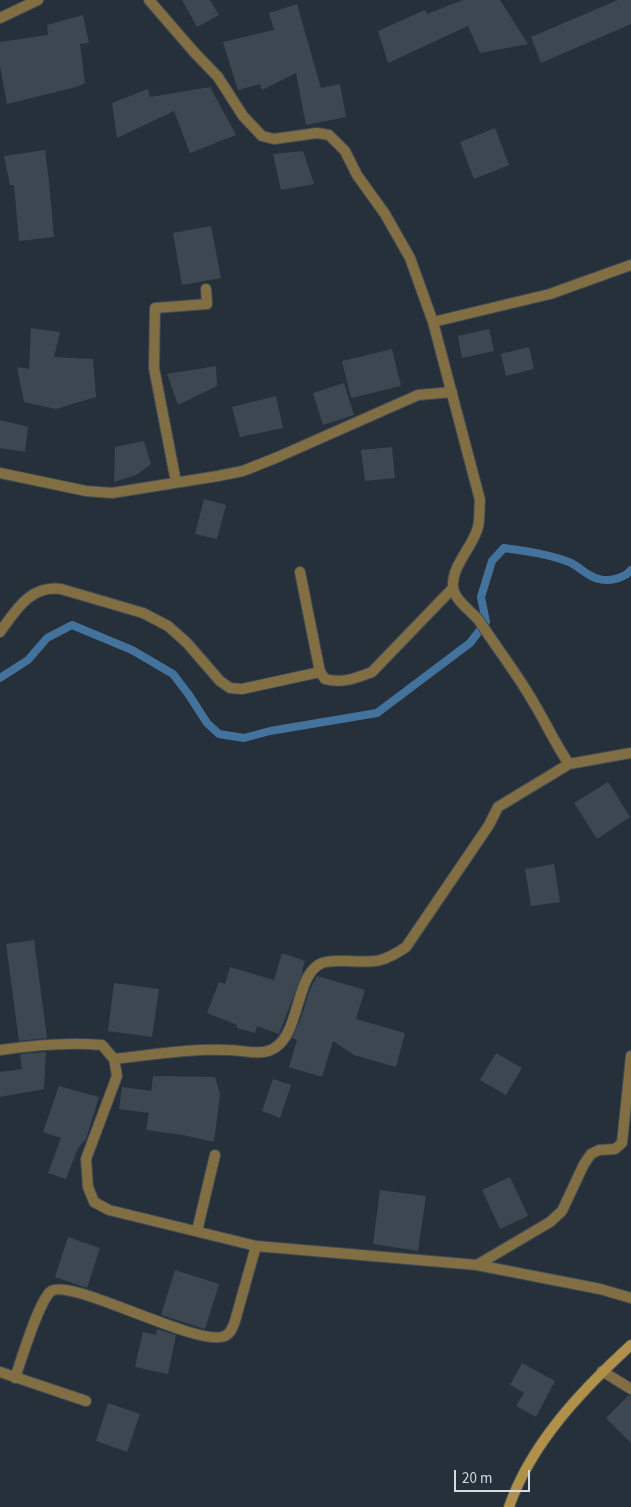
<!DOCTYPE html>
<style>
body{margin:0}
#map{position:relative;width:631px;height:1507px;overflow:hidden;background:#26303a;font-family:"Source Sans 3",sans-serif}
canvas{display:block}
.scale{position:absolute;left:454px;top:1470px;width:76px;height:22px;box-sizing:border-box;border:2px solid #d3dae0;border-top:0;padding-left:6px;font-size:15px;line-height:18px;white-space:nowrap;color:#d3dae0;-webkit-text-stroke:4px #26303a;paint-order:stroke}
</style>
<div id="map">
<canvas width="631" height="1507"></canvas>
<div class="scale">20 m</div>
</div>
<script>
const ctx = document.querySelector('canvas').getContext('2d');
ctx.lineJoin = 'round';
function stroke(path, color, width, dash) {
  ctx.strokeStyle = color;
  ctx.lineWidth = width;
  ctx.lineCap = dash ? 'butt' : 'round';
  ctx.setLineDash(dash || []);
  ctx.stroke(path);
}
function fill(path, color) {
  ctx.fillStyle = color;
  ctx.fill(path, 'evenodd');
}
stroke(new Path2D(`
 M 0,678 L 28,660 L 47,638 L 72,625 L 132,650 L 173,674 L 189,695 L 207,723 L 219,734 L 244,738 L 270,731 L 377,713 L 470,643 L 486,622 L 481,597 L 492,561 L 504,548 C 526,551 548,554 569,562 C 579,566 588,577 599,579 C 609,582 625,578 631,570`), '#43739d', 8);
fill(new Path2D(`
 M 182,0 L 210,0 L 219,15 L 197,27 Z
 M 463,0 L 500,0 L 528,44 L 480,53 L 468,26 L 388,63 L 378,31 L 425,10 L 427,14 Z
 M 618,0 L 631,0 L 631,24 L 541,63 L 531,37 Z
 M 297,4 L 321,88 L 340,84 L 346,117 L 306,125 L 296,73 L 262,90 L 260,84 L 238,90 L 223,42 L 274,30 L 269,13 Z
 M 83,15 L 89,43 L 80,44 L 85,83 L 76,87 L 7,104 L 0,66 L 0,42 L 48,35 L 47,25 Z
 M 210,87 L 236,135 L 190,153 L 174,111 L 117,138 L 112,103 L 148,89 L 150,97 Z
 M 495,128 L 509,165 L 474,179 L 460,142 Z
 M 45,150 L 49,182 L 54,237 L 19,241 L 14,185 L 10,185 L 4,156 Z
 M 303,151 L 314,184 L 281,190 L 273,154 Z
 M 211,226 L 221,278 L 182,285 L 173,233 Z
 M 31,328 L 60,332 L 54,357 L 93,359 L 96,397 L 56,409 L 24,402 L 17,367 L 29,369 Z
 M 489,329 L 494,351 L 462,358 L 458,336 Z
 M 529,347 L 534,369 L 506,376 L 501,354 Z
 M 392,349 L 401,386 L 351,398 L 342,361 Z
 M 216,366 L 217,386 L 178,405 L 167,374 Z
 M 344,383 L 354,415 L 323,425 L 313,393 Z
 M 276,396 L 283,428 L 240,437 L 232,407 Z
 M 0,420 L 28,427 L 25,452 L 0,448 Z
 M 144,441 L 151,464 L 136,475 L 114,482 L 115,447 Z
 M 392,447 L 395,478 L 365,481 L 361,450 Z
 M 204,499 L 226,505 L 217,539 L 195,534 Z
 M 608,782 L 630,817 L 597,839 L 574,803 Z
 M 554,864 L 560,902 L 531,906 L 525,869 Z
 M 34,940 L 47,1038 L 19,1041 L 6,944 Z
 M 282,953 L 305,961 L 302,971 L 303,972 L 279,1034 L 257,1026 L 255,1033 L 237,1028 L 237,1025 L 207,1013 L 219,982 L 225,984 L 230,967 L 274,980 Z
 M 317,976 L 365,990 L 356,1019 L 405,1033 L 396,1067 L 354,1055 L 333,1041 L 322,1077 L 289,1067 L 297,1040 L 292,1038 L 301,1018 L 309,992 Z
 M 114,983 L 159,989 L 152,1037 L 108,1031 Z
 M 46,1052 L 44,1089 L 0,1097 L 0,1072 L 22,1069 L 20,1054 Z
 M 496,1053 L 522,1068 L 506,1095 L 480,1080 Z
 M 153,1076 L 215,1077 L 220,1094 L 214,1142 L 183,1135 L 146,1130 L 149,1113 L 119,1109 L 122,1087 L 151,1091 Z
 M 273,1079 L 291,1085 L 280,1118 L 262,1111 Z
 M 59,1086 L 99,1097 L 86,1139 L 78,1148 L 66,1179 L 48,1173 L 61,1138 L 43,1132 Z
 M 510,1177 L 528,1216 L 500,1229 L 482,1190 Z
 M 380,1190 L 426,1196 L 418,1251 L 373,1244 Z
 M 68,1237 L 100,1248 L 87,1288 L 55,1277 Z
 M 175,1270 L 219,1284 L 205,1329 L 161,1315 Z
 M 157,1329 L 176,1335 L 168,1374 L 135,1367 L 143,1332 L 156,1335 Z
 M 522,1363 L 555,1381 L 536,1417 L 516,1406 L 524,1393 L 510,1385 Z
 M 629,1395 L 631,1396 L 631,1443 L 606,1418 Z
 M 108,1403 L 140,1414 L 127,1452 L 96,1441 Z`), '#3c4752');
const minor = new Path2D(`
 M 149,0 L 194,52 L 218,77 L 243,116 L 262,136 L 274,139 L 317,133 L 329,135 L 345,151 L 357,175 L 385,214 L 410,258 L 433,322 L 480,500 C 479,509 480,519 478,527 C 473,547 452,565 453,586 C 453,600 473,612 480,622 C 498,650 519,676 535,705 C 547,725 556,745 569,764
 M 0,18 L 38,0
 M 433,322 L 550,294 L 631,265
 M 0,473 L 86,491 L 112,493 L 218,476 L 243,471 L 278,457 L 418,395 L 452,392
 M 176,482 L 154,368 L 155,308 L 207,304 L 206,289
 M 300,572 L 320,672 L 325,679 C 342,684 356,678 372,672 L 453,588
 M 0,632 C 16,610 30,585 61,589 L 143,613 L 168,626 L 187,643 L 220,681 L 230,688 L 242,689 L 320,672
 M 0,1050 C 34,1045 68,1042 102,1045 L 114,1059 L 117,1076 L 86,1159 L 88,1187 L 94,1202 L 109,1210 L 256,1246 L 477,1265 L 600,1289 L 631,1298
 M 114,1059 C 152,1055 190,1048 228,1050 C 243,1050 263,1057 276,1047 C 300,1031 296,973 322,963 C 329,960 338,961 345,961 C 374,962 381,964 406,947 L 489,825 L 498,807 L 569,764 L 631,753
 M 197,1231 L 215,1155
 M 477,1265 L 550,1222 L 562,1211 L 584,1164 L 591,1154 L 599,1150 L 615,1149 L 622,1143 L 631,1056
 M 602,1371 L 631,1389
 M 0,1372 L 86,1401
 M 15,1378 C 22,1358 37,1306 50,1292 C 67,1275 197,1348 225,1336 C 231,1333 233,1327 235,1321 L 256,1246`);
const secondary = new Path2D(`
 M 509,1507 C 531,1443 582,1390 631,1345`);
stroke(minor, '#424b55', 12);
stroke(secondary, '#424b55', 12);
stroke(minor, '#826e43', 10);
stroke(secondary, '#b19049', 10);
</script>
